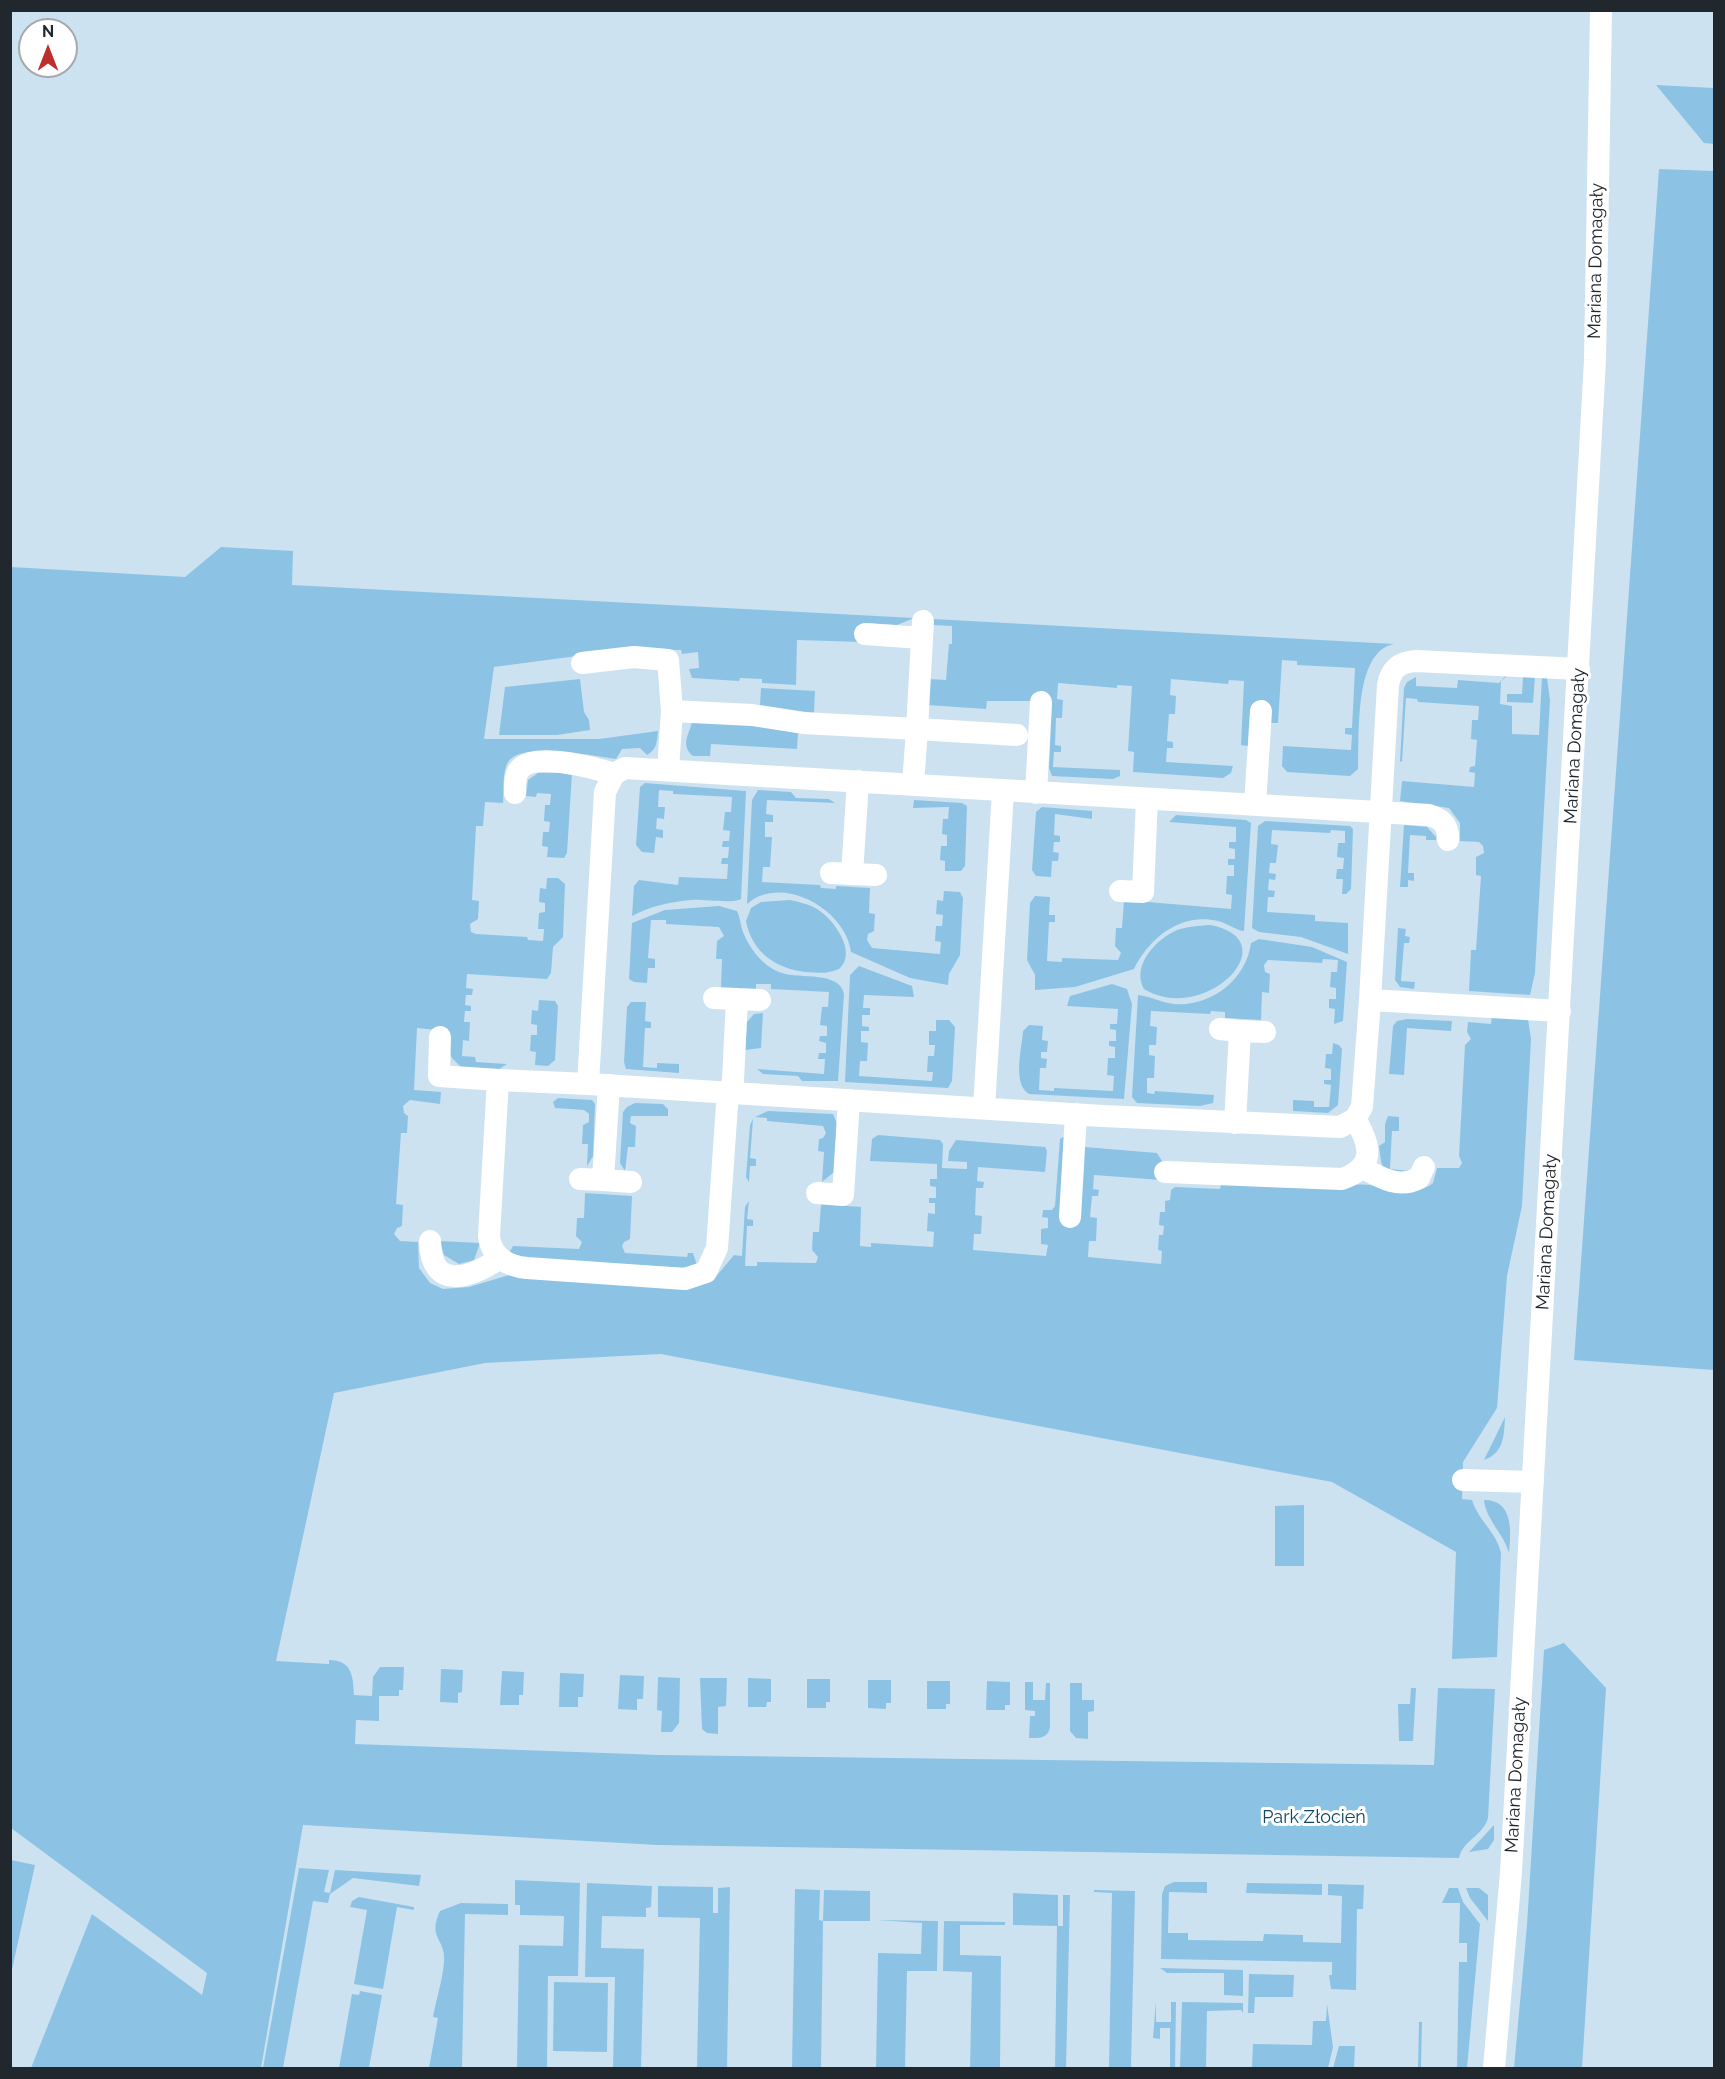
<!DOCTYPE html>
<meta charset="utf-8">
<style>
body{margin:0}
#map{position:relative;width:1725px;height:2079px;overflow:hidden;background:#cde2f0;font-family:Raleway,sans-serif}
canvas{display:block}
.frame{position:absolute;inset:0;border:12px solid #20282d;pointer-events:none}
.north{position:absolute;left:18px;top:18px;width:60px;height:60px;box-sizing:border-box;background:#fff;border:2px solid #a6a9ab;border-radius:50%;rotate:0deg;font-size:16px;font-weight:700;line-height:24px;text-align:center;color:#20282d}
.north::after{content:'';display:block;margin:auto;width:21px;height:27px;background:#bd2e2e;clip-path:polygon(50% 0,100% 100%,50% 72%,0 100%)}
</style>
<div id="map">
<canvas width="1725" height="2079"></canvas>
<div class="frame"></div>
<div class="north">N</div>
</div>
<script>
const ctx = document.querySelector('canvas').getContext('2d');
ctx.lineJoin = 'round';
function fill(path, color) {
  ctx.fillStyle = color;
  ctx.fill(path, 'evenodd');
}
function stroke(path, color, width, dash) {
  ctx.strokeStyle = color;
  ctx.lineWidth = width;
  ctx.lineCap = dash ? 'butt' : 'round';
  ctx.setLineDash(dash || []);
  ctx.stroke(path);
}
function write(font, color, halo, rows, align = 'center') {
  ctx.font = font + ' Raleway,sans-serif';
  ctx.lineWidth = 6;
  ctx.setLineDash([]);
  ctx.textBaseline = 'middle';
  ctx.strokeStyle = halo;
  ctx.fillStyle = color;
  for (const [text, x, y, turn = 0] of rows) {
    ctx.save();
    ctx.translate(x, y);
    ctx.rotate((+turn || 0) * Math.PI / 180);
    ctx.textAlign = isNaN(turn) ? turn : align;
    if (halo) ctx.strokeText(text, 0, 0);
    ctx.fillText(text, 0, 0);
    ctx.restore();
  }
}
fill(new Path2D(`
 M 1656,85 L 1714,88 L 1714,144 L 1704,143 Z
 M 1659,169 L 1714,171 L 1714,1370 L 1574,1360 Z
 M 221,547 L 293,551 L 292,585 L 914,618 L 897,625 L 863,623 L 861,642 L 797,640 L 796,685 L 762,683 L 762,679 L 740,678 L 739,681 L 692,678 L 689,669 L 699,668 L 698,652 L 682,654 L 681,650 L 630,649 L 494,667 L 484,739 L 599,739 L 658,731 C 657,742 657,749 647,755 L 640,748 L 622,749 L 616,759 C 594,756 521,741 508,762 C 502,772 504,791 503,803 L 485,802 L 483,826 L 476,826 L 472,900 L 479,901 L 478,919 L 470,924 L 471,932 L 476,934 L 527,937 L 528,940 L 543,941 L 544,929 L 538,929 L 539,913 L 545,912 L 545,903 L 539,902 L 540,888 L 546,889 L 547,878 L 558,878 L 565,884 L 563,937 L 553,947 L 551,973 L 547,979 L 467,974 L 466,988 L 473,989 L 472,995 L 466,995 L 465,1005 L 471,1006 L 471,1011 L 465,1011 L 464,1022 L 470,1022 L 469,1041 L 463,1040 L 462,1056 L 475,1057 L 476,1062 L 507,1064 L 499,1069 L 461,1067 L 452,1058 L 437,1030 L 417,1028 L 414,1090 L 441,1092 L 440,1104 L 410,1100 L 403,1106 L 404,1113 L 408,1116 L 407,1133 L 401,1133 L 396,1204 L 403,1205 L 402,1226 L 397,1228 L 394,1234 L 400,1241 L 418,1242 L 419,1268 L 430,1283 L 443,1289 L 469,1287 L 509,1275 L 714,1279 L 734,1255 L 742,1256 L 745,1207 L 749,1201 L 747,1219 L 753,1220 L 753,1226 L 747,1226 L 745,1266 L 757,1266 L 757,1262 L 816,1263 L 818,1257 L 812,1250 L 813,1232 L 819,1232 L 821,1204 L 861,1207 L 860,1246 L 871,1247 L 871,1243 L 933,1247 L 934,1232 L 927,1231 L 928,1213 L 935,1214 L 935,1203 L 929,1203 L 929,1198 L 936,1198 L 936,1187 L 930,1186 L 930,1179 L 937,1179 L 937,1164 L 870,1161 L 872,1139 L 878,1135 L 940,1140 L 943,1144 L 942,1168 L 967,1169 L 967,1162 L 948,1161 L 949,1151 L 956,1140 L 1045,1147 L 1047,1151 L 1045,1172 L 978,1167 L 977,1181 L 984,1182 L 983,1188 L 976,1188 L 975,1215 L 982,1216 L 981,1234 L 974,1234 L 973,1250 L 1046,1256 L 1048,1245 L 1041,1244 L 1041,1229 L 1048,1228 L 1048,1218 L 1042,1217 L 1043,1210 L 1052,1210 L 1055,1206 L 1060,1139 L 1065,1136 L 1085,1147 L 1157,1153 L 1162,1161 L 1161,1180 L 1094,1175 L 1093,1189 L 1099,1190 L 1098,1196 L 1092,1196 L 1090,1217 L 1097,1218 L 1096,1241 L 1089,1241 L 1088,1257 L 1161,1264 L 1162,1251 L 1158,1250 L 1159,1235 L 1163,1235 L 1164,1226 L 1159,1225 L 1160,1212 L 1165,1212 L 1165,1201 L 1170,1200 L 1171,1190 L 1175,1187 L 1220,1189 L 1221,1184 L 1351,1186 C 1374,1179 1411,1201 1433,1183 L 1437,1168 L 1459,1168 L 1462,1163 L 1459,1156 L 1465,1045 L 1471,1039 L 1467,1032 L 1468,1022 L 1491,1024 L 1492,1016 L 1528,1019 L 1531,1039 L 1522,1206 L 1507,1276 L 1497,1408 L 1463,1462 L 1462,1499 L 1472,1500 C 1478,1520 1497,1533 1501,1553 L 1497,1657 L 1452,1659 L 1456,1552 L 1332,1482 L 661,1354 L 485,1363 L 334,1393 L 276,1661 L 329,1664 L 329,1660 C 353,1660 353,1678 354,1695 L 372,1696 L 373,1677 L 380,1667 L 404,1667 L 403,1690 L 399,1690 L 399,1696 L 379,1696 L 379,1721 L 356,1720 L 355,1744 L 660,1755 L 1434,1765 L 1438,1688 L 1495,1689 L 1488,1818 C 1483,1836 1463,1840 1459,1858 L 657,1845 L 303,1825 L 261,2068 L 31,2068 L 92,1914 L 202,1995 L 207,1973 L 11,1828 L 11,567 L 185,577 Z
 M 933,619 L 1394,644 C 1353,652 1360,736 1358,769 L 1350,776 L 1287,772 L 1282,766 L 1283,746 L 1351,750 L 1352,735 L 1345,734 L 1345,728 L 1352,728 L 1355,668 L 1297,665 L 1297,661 L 1282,660 L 1278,723 L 1270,723 L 1248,746 L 1241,745 L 1244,681 L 1229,680 L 1228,684 L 1171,679 L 1170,695 L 1176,696 L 1175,714 L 1169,714 L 1167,741 L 1173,742 L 1173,748 L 1167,748 L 1166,762 L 1233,766 L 1231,773 L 1223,778 L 1133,772 L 1134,752 L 1128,751 L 1132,686 L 1117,685 L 1117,688 L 1058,683 L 1057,699 L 1063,700 L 1062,718 L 1056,718 L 1055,745 L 1061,746 L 1061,752 L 1054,752 L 1053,767 L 1120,770 L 1120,776 L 1113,779 L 1052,776 L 1049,768 L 1052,701 L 987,701 L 986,709 L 927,705 L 929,679 L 946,680 L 949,644 L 952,644 L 952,626 L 932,625 Z
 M 1507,674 L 1535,676 L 1533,703 L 1507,702 L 1507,694 L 1522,694 L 1523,677 L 1507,676 L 1501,681 L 1500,704 L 1512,706 L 1512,734 L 1539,735 L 1542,676 L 1547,678 L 1550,700 L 1535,973 L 1530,995 L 1469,991 L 1471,950 L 1476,950 L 1481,876 L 1476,875 L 1476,857 L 1484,853 L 1483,846 L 1479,842 L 1460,841 L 1460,823 L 1449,808 L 1400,801 L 1402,781 L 1474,787 L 1475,773 L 1469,772 L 1470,767 L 1475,766 L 1477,740 L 1471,739 L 1472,720 L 1478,720 L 1479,706 L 1418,702 L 1417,699 L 1406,698 L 1402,762 L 1400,761 L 1404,688 L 1407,682 L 1416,677 L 1416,686 L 1457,688 L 1458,680 L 1499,683 Z
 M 580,679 L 584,712 L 589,720 L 590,730 L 557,735 L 499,735 L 505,687 Z
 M 761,688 L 815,691 L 814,713 L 760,705 Z
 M 692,722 L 751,725 L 798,733 L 797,749 L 711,744 L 710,756 L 693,756 C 680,745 689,735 692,722 Z
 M 538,773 L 572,773 L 567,853 L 564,858 L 547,857 L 548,847 L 542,846 L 543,832 L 549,832 L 550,822 L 544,821 L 545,805 L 550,805 L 551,794 L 537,793 L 536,797 L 526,796 L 528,780 Z
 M 645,783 L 746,791 L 741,899 C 733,904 703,899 691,900 C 670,902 651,906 632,916 L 634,886 L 639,880 L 678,885 L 679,877 L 727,879 L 728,864 L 721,864 L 722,858 L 728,858 L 729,847 L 722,847 L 723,841 L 729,841 L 730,831 L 723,830 L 725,812 L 731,812 L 732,797 L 673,794 L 673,791 L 659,790 L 658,807 L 665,807 L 664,819 L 657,818 L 656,829 L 663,830 L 663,838 L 656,837 L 654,853 L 642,852 L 636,845 L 640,787 Z
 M 758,790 L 791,792 L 796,798 L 829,799 L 835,803 L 767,800 L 766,814 L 773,815 L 773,822 L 765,822 L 765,837 L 772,837 L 770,867 L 763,867 L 762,882 L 820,885 L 821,888 L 836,889 L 836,886 L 870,888 L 869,913 L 875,914 L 874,931 L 868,934 L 867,940 L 872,948 L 940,954 L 941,942 L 935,941 L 936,926 L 942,926 L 943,915 L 936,914 L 937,900 L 943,901 L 944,891 L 960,892 L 963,898 L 960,955 L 949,974 L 948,985 L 910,978 L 851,952 C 846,910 782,873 747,904 L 752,800 Z
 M 914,800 L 962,803 L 967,806 L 965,866 L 961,871 L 945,871 L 945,861 L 940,860 L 941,846 L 947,846 L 947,835 L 942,834 L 943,819 L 948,819 L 949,807 L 913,808 Z
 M 1042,807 L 1092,811 L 1092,819 L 1055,814 L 1054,835 L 1060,836 L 1060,842 L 1054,842 L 1053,852 L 1059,853 L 1058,861 L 1052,861 L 1051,877 L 1036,876 L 1032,870 L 1036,812 Z
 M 1176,815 L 1246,820 L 1251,823 L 1244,931 C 1237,931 1227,923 1218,921 C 1181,912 1149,938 1134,969 L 1075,987 L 1035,990 L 1035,975 L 1027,960 L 1030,903 L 1035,896 L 1050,897 L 1049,915 L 1055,915 L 1055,922 L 1049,922 L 1047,961 L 1062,962 L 1062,958 L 1118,960 L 1121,953 L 1115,946 L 1116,928 L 1122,928 L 1124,900 L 1231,909 L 1232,895 L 1226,894 L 1227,876 L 1234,876 L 1234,865 L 1228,865 L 1228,859 L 1235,859 L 1235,849 L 1229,848 L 1229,842 L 1236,842 L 1236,827 L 1169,822 Z
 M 1265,821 L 1350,826 L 1353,829 L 1351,889 L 1346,894 L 1342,894 L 1343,879 L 1336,879 L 1337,869 L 1343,869 L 1344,858 L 1337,857 L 1338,843 L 1345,843 L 1345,831 L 1331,830 L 1330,833 L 1272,830 L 1271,844 L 1278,845 L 1276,863 L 1270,863 L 1269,873 L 1276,874 L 1275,880 L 1269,879 L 1268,890 L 1275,891 L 1274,897 L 1268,897 L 1267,912 L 1315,915 L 1315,921 L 1348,923 L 1348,954 L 1301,937 L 1259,932 L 1252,928 L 1258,826 Z
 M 1404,825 L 1427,827 L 1436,837 L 1436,840 L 1426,840 L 1426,836 L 1410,835 L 1408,873 L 1414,873 L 1414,881 L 1408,880 L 1408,887 L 1400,887 Z
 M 790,900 C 799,902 809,904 817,909 C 834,919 858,953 839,969 C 828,974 818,973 806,972 C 777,969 752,953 746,921 L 751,908 L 761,902 Z
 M 719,906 L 737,911 C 740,917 740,922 742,929 C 748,947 763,967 782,973 C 800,979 840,971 844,994 L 838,1081 L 802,1081 L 798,1076 L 763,1074 L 757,1069 L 824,1074 L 825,1059 L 818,1059 L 819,1053 L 826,1053 L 826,1043 L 819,1041 L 820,1036 L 827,1036 L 827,1026 L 820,1025 L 822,1007 L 828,1007 L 829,992 L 771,989 L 771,984 L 756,984 L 756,990 L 721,988 L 722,959 L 716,959 L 717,941 L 724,936 L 719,927 L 666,924 L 666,920 L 651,920 L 648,958 L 655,959 L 655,968 L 648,968 L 647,983 L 634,982 L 629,979 L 632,923 L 665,910 Z
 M 1210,925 C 1290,940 1205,1026 1144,989 C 1131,966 1156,939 1177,930 C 1188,926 1199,926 1210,925 Z
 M 1398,928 L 1406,929 L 1405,936 L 1410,937 L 1409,943 L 1404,943 L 1401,981 L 1415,982 L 1414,989 L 1400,987 L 1395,980 Z
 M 1259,939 L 1312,947 L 1347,962 L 1343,1021 L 1334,1024 L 1335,1009 L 1329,1008 L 1329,999 L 1336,999 L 1336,988 L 1330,987 L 1331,972 L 1337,972 L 1338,960 L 1323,959 L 1322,963 L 1268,960 L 1264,965 L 1265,972 L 1270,974 L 1269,993 L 1262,992 L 1261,1020 L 1225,1018 L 1225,1012 L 1211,1011 L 1210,1014 L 1151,1011 L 1150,1026 L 1157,1027 L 1156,1045 L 1149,1045 L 1149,1055 L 1155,1056 L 1154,1078 L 1147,1078 L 1147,1093 L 1154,1094 L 1155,1091 L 1214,1095 L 1213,1103 L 1200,1106 L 1137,1103 L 1132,1097 L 1138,995 C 1150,996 1162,1003 1174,1004 C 1211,1007 1246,980 1251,943 Z
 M 859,966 L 912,986 L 914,997 L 864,995 L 863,1008 L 870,1008 L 870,1015 L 862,1015 L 862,1026 L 869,1027 L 869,1031 L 861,1031 L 861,1042 L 868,1043 L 867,1061 L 860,1061 L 859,1076 L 932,1081 L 933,1072 L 927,1072 L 928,1056 L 934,1056 L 935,1045 L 929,1045 L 929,1031 L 936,1031 L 936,1020 L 949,1020 L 955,1027 L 952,1081 L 948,1088 L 845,1082 L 850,975 Z
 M 1112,984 L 1127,989 L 1132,1004 L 1124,1099 L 1029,1094 C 1012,1084 1022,1048 1023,1031 L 1029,1025 L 1043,1026 L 1042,1040 L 1048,1041 L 1047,1052 L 1041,1052 L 1041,1058 L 1047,1059 L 1046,1068 L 1040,1068 L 1039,1090 L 1054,1091 L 1054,1088 L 1113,1091 L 1114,1076 L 1107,1075 L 1108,1058 L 1115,1058 L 1115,1047 L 1109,1046 L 1109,1041 L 1116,1041 L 1116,1030 L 1110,1029 L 1110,1024 L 1117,1024 L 1118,1009 L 1067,1006 L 1070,996 Z
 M 539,1000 L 555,1001 L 558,1006 L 555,1060 L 548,1066 L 535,1065 L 536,1052 L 530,1051 L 531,1035 L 537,1035 L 537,1025 L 531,1024 L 532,1010 L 538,1011 Z
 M 631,1002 L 646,1002 L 645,1021 L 651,1022 L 651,1028 L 645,1028 L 643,1067 L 657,1068 L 657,1063 L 679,1064 L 679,1073 L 626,1069 L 624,1062 L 627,1007 Z
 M 763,1013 L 761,1048 L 745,1050 L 747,1022 L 754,1014 Z
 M 1407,1019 L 1452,1021 L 1451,1031 L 1407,1028 L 1404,1075 L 1389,1074 L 1393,1026 L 1397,1021 Z
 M 1333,1043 L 1339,1045 L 1342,1049 L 1338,1105 L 1328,1113 L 1293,1111 L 1293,1100 L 1314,1101 L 1314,1107 L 1329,1107 L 1331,1085 L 1324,1084 L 1324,1080 L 1331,1080 L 1331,1069 L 1325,1068 L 1326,1054 L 1332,1054 Z
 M 558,1098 L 592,1100 L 595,1104 L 593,1156 L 587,1166 L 588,1144 L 582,1144 L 583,1125 L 589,1122 L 589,1114 L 584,1110 L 555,1108 L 553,1102 Z
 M 635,1103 L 663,1104 L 668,1109 L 668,1116 L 631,1116 L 630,1123 L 636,1126 L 635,1147 L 628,1147 L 625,1171 L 620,1163 L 623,1112 L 627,1107 Z
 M 768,1111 L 833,1114 L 837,1124 L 834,1172 L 822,1182 L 824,1152 L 818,1151 L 819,1139 L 823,1138 L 826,1133 L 823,1126 L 767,1121 L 767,1118 L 755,1117 Z
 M 1388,1116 L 1399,1117 L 1399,1131 L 1392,1131 L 1390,1169 L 1409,1171 L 1406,1175 C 1380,1179 1382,1165 1379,1146 L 1385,1142 L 1385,1124 Z
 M 753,1119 L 750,1158 L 756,1159 L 756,1166 L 750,1166 L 749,1182 L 746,1177 L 750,1125 Z
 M 585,1193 L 632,1196 L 630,1239 L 624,1242 L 622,1246 L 625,1253 L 687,1257 L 688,1253 L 693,1253 L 697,1265 L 689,1268 L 525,1259 L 509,1253 L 513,1246 L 579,1249 L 582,1242 L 576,1236 L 577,1218 L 584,1218 Z
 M 440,1241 L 480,1243 L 474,1260 L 459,1264 L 444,1255 Z
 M 1505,1417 C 1504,1436 1504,1453 1484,1460 Z
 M 1484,1500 C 1514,1500 1511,1532 1509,1553 C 1504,1534 1486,1520 1484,1500 Z
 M 1304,1505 L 1304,1566 L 1275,1566 L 1275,1506 Z
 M 1564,1643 L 1606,1688 L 1582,2068 L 1514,2068 L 1527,1925 L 1544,1650 Z
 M 441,1669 L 463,1670 L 462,1692 L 458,1693 L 458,1703 L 440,1702 Z
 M 502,1671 L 524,1672 L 523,1695 L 519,1695 L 519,1705 L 500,1705 Z
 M 560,1673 L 584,1674 L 583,1697 L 578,1697 L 578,1707 L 559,1707 Z
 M 620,1675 L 644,1676 L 643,1699 L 637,1699 L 637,1710 L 618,1709 Z
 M 658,1677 L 680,1678 L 679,1723 L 672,1732 L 661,1732 L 662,1711 L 657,1710 Z
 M 700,1678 L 727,1678 L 726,1706 L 718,1707 L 718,1734 L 707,1733 L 702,1729 Z
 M 748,1678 L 771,1679 L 771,1702 L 767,1702 L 766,1707 L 748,1707 Z
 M 807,1679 L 830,1679 L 830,1702 L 826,1702 L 826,1708 L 807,1708 Z
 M 868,1680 L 891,1680 L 891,1703 L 886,1703 L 886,1709 L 868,1708 Z
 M 927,1681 L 950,1681 L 950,1704 L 946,1704 L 946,1709 L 927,1709 Z
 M 987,1681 L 1010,1682 L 1010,1705 L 1005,1705 L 1005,1710 L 986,1710 Z
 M 1025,1682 L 1033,1682 L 1033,1700 L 1045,1700 L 1046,1683 L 1050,1683 L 1050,1727 C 1048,1739 1039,1738 1029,1738 L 1030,1716 L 1035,1716 L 1035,1711 L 1025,1710 Z
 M 1070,1683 L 1082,1683 L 1082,1700 L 1094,1700 L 1094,1711 L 1088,1712 L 1088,1739 L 1076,1738 L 1070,1731 Z
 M 1411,1688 L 1416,1688 L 1413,1741 L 1399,1741 L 1398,1704 L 1410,1704 Z
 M 1494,1825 L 1494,1840 L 1488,1849 L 1469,1852 Z
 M 11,1860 L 35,1865 L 11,1974 L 10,1860 Z
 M 299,1868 L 329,1870 L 324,1892 L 330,1893 L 335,1870 L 421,1875 L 419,1886 L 353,1878 L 330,1894 L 328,1903 L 313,1901 L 283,2068 L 263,2068 Z
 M 515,1880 L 580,1883 L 578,1976 L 548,1976 L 547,2068 L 517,2068 L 519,1945 L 563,1946 L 564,1916 L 520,1915 L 520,1905 L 515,1905 Z
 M 1207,1882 L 1207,1893 L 1169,1892 L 1168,1933 L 1188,1933 L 1188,1940 L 1263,1941 L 1264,1934 L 1303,1935 L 1303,1942 L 1341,1943 L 1342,1896 L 1328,1895 L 1328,1884 L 1364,1885 L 1363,1909 L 1357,1909 L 1356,1990 L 1331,1989 L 1329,1975 L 1332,1975 L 1332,1962 L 1161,1959 L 1162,1894 L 1165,1886 L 1174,1882 Z
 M 587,1883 L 652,1886 L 651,1907 L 646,1908 L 646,1917 L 602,1916 L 601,1948 L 644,1949 L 641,2068 L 613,2068 L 615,1977 L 585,1977 Z
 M 1247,1883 L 1322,1884 L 1322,1895 L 1246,1893 Z
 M 658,1886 L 713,1887 L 713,1913 L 718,1913 L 718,1888 L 730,1887 L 727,2068 L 697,2068 L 700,1918 L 658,1917 Z
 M 1449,1888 L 1458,1888 L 1463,1902 L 1480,1924 L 1467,2068 L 1457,2068 L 1459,1962 L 1467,1962 L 1467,1943 L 1459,1943 L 1460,1903 L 1442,1903 Z
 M 1466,1888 L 1479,1888 L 1488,1895 L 1488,1921 L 1470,1898 Z
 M 795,1889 L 820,1890 L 819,1920 L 823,1921 L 824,1890 L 870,1891 L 870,1921 L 823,1921 L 821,2068 L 792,2068 Z
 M 1094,1890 L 1135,1891 L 1131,2068 L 1109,2068 L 1112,1893 L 1094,1892 Z
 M 1013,1893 L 1058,1895 L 1058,1926 L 1063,1926 L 1063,1895 L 1070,1895 L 1066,2068 L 1055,2068 L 1057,1926 L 1013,1925 Z
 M 359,1897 L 414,1907 L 414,1910 L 397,1907 L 383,1989 L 354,1984 L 367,1910 L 350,1907 L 352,1901 Z
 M 461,1903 L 508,1904 L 508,1915 L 465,1914 L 462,2068 L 429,2068 L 438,2018 L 433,2017 C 436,2000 445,1972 444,1956 C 443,1938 428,1937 440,1911 Z
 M 877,1920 L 938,1921 L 937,1971 L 907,1971 L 905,2068 L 876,2068 L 878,1953 L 921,1954 L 922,1923 Z
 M 944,1921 L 1005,1922 L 1005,1925 L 960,1925 L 960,1955 L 1001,1956 L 1000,2068 L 970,2068 L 972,1972 L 943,1971 Z
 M 1160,1968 L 1243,1970 L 1243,1996 L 1224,1995 L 1224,1973 L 1167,1973 Z
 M 1249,1974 L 1294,1975 L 1293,1997 L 1255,1997 L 1254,2013 L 1248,2013 Z
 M 554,1982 L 608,1983 L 607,2052 L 553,2051 Z
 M 360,1991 L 382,1995 L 369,2068 L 339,2068 L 352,1994 L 359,1995 Z
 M 1156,2001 L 1156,2022 L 1171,2022 L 1171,2002 L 1176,2002 L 1175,2068 L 1170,2068 L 1170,2028 L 1160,2028 L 1160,2039 L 1153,2038 Z
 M 1182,2002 L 1243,2003 L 1243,2013 L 1241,2010 L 1207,2011 L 1206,2068 L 1180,2068 Z
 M 1327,2004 L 1333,2047 L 1328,2068 L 1252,2068 L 1253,2044 L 1312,2045 L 1313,2021 L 1326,2021 Z
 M 1419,2022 L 1422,2022 L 1421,2068 L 1418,2068 Z
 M 1339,2046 L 1355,2046 L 1354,2068 L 1333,2068 Z`), '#8cc3e5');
stroke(new Path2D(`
 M 923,621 L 917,729 L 1017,735
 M 865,634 L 922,638
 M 582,663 L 634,657 L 668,660 L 672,711
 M 668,769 L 672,711 L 752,715 L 803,723 L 917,729 L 913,785
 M 515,793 C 515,785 514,773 522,767 C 539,753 595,768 614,774
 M 1036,793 L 1041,702
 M 1255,805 L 1261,711
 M 1448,840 C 1449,825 1442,819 1429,815 L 625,768 L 614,774 L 605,792 L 588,1084 L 1103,1116 L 1340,1127 L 1355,1119 L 1362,1107 L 1370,1000 L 1560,1011
 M 831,873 L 852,874 L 858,781
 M 852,874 L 876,875
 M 1120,891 L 1143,892 L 1147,799
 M 737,999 L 760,1000
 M 1370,1000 L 1388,685 C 1391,669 1399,662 1416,661 L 1579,669
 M 1220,1029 L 1240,1031 L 1235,1123
 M 1240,1031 L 1265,1032
 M 440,1037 L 439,1076 L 498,1080
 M 588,1084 L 498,1080 L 489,1236 C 491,1256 507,1266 527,1268 L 685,1279 L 706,1272 L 717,1248 L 727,1105 L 733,1080 L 737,999 L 714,998
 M 609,1085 L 603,1180 L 631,1182
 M 984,1108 L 1003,791
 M 1363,1168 C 1381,1178 1399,1189 1419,1178 L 1424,1167
 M 1165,1172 L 1342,1179 C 1376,1167 1371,1145 1355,1119
 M 580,1179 L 603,1180
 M 817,1193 L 843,1195 L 849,1100
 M 1070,1217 L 1076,1114
 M 430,1241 C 431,1292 471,1278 500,1258
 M 1463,1480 L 1533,1482
 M 1494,2068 L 1511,1872 L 1595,360 L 1601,10`), '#fff', 22);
write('18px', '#20282d', '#fff', [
 ["Mariana Domagały",1596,261,-89],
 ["Mariana Domagały",1575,746,-87],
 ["Mariana Domagały",1547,1232,-87],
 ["Mariana Domagały",1516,1775,-87]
]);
write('18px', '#114660', '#fff', [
 ["Park Złocień",1314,1818]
]);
</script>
